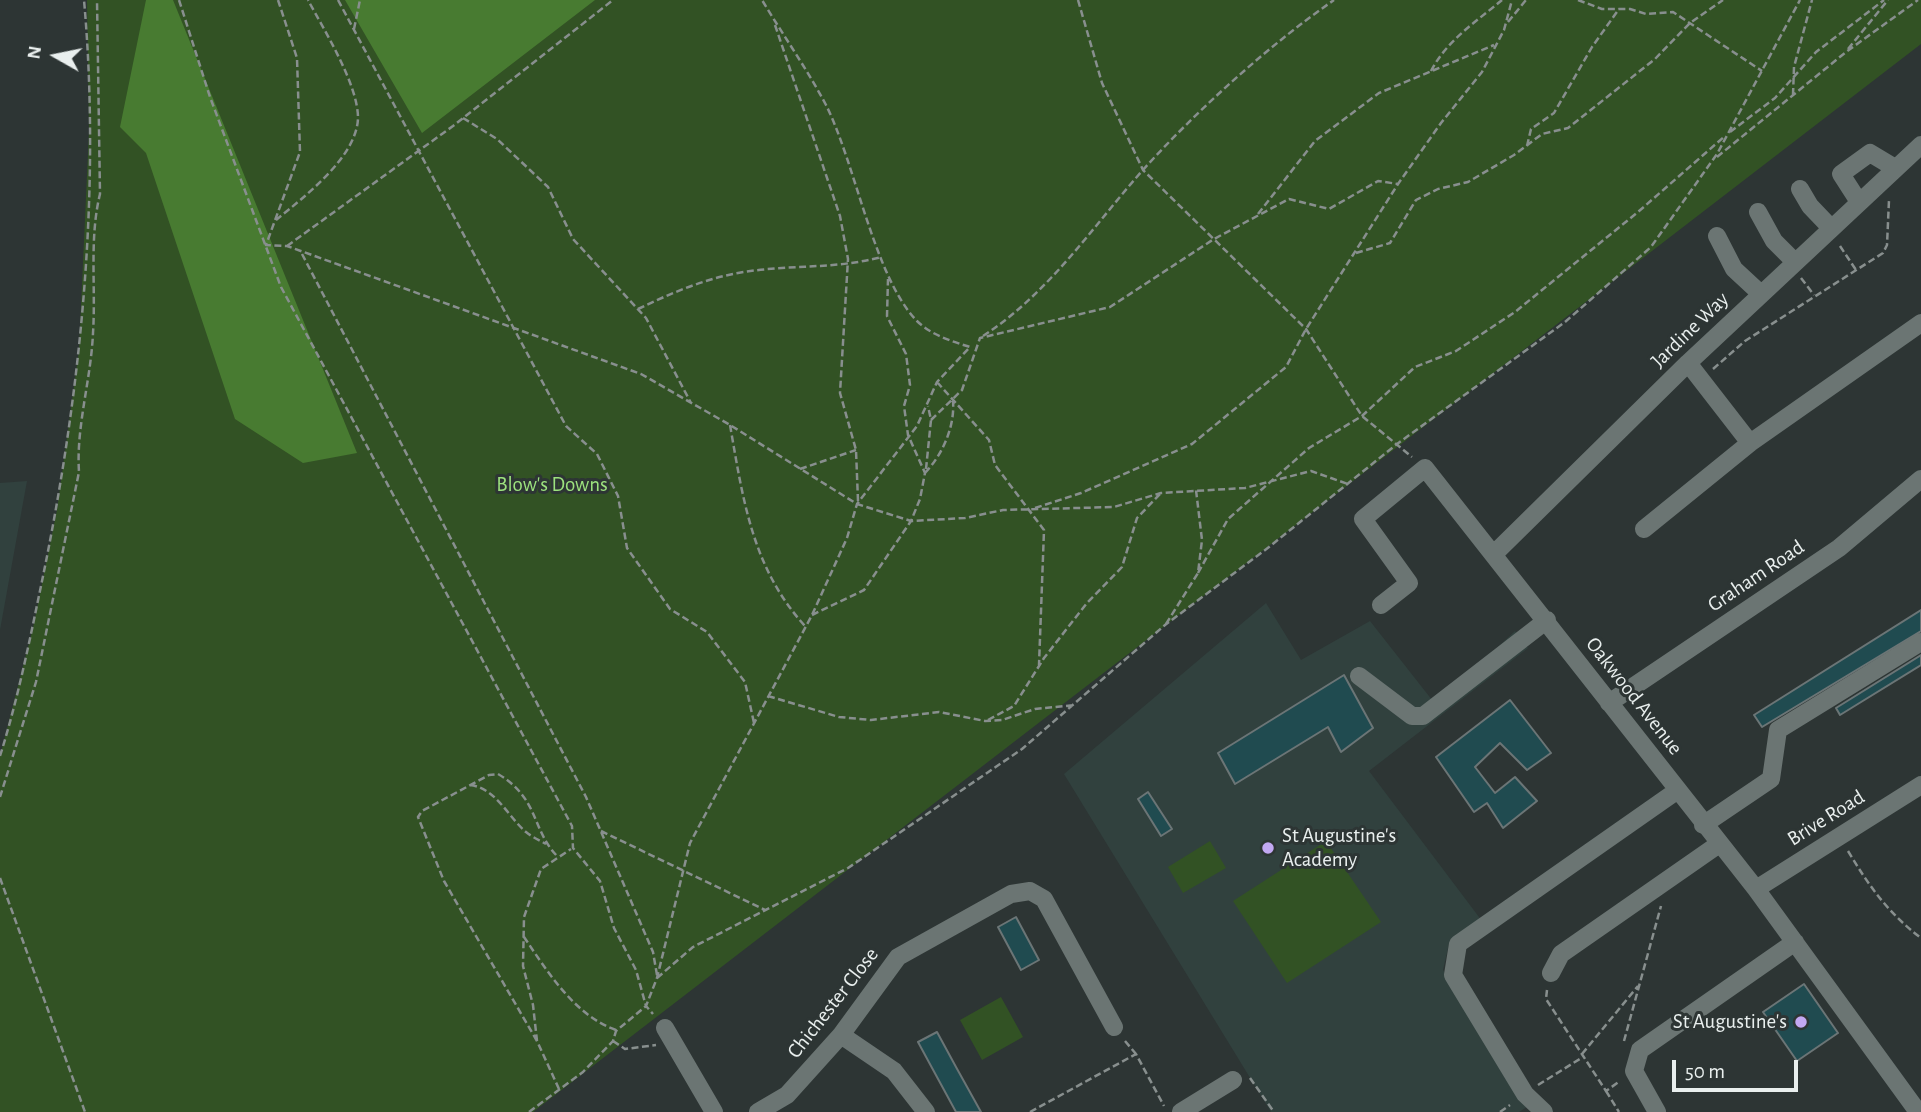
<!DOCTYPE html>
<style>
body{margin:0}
#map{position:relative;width:1921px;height:1112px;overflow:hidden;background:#2d3534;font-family:"Alegreya Sans",sans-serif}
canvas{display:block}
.north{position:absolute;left:21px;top:21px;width:70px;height:70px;-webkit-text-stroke:5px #2d3534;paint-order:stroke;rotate:279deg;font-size:19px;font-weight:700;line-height:28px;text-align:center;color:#e9efee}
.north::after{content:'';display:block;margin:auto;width:24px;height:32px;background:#e9efee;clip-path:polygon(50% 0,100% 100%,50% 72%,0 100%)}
.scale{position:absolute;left:1672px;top:1060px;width:126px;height:32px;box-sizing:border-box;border:4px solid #e9efee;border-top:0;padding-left:9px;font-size:21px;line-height:24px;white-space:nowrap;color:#e9efee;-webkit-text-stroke:5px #2d3534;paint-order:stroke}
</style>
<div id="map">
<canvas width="1921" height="1112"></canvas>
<div class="north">N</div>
<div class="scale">50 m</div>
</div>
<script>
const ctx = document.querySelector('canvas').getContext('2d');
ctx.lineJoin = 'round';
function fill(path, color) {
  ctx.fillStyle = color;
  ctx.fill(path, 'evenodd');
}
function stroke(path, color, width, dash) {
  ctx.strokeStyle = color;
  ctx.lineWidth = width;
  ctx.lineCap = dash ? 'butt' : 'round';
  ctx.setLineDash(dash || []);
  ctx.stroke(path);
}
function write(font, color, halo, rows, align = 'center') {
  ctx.font = font + ' "Alegreya Sans",sans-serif';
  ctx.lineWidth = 6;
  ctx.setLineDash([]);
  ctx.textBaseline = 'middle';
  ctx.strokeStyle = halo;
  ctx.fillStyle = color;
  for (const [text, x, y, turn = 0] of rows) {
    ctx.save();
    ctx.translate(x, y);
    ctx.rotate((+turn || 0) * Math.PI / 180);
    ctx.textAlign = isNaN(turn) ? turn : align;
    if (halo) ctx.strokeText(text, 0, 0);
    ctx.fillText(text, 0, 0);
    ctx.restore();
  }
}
fill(new Path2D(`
 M 27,481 L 0,630 L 0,483 Z
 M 1266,603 L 1301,660 L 1370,621 L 1436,705 L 1515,631 L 1528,648 L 1369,771 L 1482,921 L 1449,944 L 1443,970 L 1530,1105 L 1519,1112 L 1271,1112 L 1064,774 Z`), '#31413e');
fill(new Path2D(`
 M 87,0 L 1921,0 L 1921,44 L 533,1112 L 0,1112 L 0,756 L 33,628 L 57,510 L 79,350 L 89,131 Z
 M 1210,841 L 1226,868 L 1183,893 L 1168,867 Z
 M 1326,841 L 1381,922 L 1287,983 L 1233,901 Z
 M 1001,997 L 1023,1037 L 982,1060 L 960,1020 Z`), '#325224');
fill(new Path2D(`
 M 146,0 L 173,0 L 357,453 L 303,463 L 235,419 L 146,153 L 120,127 Z
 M 345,0 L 595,0 L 422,133 Z`), '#487b31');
const building = new Path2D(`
 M 1921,610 L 1921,631 L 1762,727 L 1754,715 Z
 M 1921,655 L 1921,665 L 1840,715 L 1836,708 Z
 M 1344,675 L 1373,728 L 1341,752 L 1328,727 L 1235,784 L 1218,753 Z
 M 1510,700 L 1551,753 L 1527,770 L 1500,743 L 1475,767 L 1495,793 L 1515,777 L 1537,801 L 1503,828 L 1487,803 L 1474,812 L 1436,757 Z
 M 1148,792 L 1172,829 L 1161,836 L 1138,799 Z
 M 1016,917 L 1039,960 L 1021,970 L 998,927 Z
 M 1804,984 L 1838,1033 L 1797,1061 L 1763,1012 Z
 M 937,1032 L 956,1067 L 981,1112 L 956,1112 L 931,1066 L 918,1042 Z`);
fill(building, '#204b50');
stroke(building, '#6b7576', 2);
stroke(new Path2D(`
 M 179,0 L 210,97 L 281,287 L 572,826 L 573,848 L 600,881 L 614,928 L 636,970 L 646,1006 L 653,1014
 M 278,0 L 297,58 L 300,152 L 266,245 L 287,246 L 641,374 L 730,425 L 857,504 L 911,521 L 965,518 L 1003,510 L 1114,507 L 1161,493 L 1245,488 L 1311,471 L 1348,484
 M 338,0 L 566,426 L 597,454 L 618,496 L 627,548 L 670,609 L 707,632 L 745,682 L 754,723
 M 1078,0 L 1102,83 L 1143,170 L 1306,329 L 1362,416 L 1412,457
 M 1578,0 L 1602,9 L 1630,9 L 1646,14 L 1673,12 L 1762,71
 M 1508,22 L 1526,0
 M 775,25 L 840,216 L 848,259 L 840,393 L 856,450 L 858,501
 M 354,29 L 360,0
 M 1848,49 L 1888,0
 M 1431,71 C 1447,40 1476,22 1502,0
 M 1793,95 L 1794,67 L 1812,0
 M 463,118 L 497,139 L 548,187 L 573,239 L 646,318 L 691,403
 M 1730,132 L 1775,98 L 1816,52 L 1884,0
 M 1527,146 L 1531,129 L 1554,113 L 1592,47 L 1619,9
 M 1717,157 L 1846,52 L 1918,0
 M 1258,214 L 1315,141 L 1379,93 L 1494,45
 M 276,220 C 304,197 357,157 358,118 C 358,84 324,30 308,0
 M 287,246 L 453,126 L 613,0
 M 1840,246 L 1856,270
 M 1356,253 L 1390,243 L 1416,200 L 1438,189 L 1468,182 L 1514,155 L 1542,134 L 1568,128 L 1655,59 L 1690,23 L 1723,0
 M 302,254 L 586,797 L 653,952 L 657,975
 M 1801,278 L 1814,295
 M 638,309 C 669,294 704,279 738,273 C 788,264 831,270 882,257
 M 983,336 C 1049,293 1091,229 1142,171 C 1196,111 1268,46 1334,0
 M 1713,369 L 1745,341 L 1883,253 L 1887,245 L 1889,200
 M 937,382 L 989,440 L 995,465 L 1044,530 L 1039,665
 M 931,420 L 962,390 L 980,338 L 1110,307 L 1214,239 L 1289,199 L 1329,209 L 1378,181 L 1398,184
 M 730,425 C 743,499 752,568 805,626
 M 800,469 L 856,450
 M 926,469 L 931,420 L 928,406
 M 925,473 C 943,454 955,426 953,401
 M 1035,508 L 1081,493 L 1192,444 L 1286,367 L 1306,329 L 1398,184 L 1441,123 L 1482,72 L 1504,30 L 1512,0
 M 1198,573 L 1228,519 L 1309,448 L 1362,416 L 1415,367 L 1456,351 L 1515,312 L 1638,212 L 1725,136
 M 812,615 L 864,590 L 911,521 L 920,499 L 925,473 L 908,435 L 904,406 L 910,385 L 906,354 L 887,316 L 888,279
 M 1166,624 L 1198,573 L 1202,540 L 1196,490
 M 768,696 L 839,717 L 871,720 L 939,712 L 985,721 L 1002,720 L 1035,709 L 1075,705
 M 988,720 L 1014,706 L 1044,658 L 1087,603 L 1122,567 L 1137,518 L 1160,494
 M 0,756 C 18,699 30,639 42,581 C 81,393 101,191 84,0
 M 470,785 C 496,788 508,817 526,832 C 532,837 539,840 546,844
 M 0,797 L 36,682 L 79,472 C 76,426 91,380 93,333 C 96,287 89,239 100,194 L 97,0
 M 601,831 L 765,910
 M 1848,851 C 1869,886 1888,913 1921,938
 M 0,878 L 85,1112
 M 524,937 C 547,971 575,1016 616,1030
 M 657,978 L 693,947 L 848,868 L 1022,749 L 1165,625 L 1269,547 L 1397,444 L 1565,322 L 1651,247 L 1717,154 L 1800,0
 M 1547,990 L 1546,999 L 1606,1091 L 1620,1081
 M 537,1041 L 444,881 L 418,817 L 422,811 L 489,775 L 498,774 C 540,799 531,830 558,857
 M 613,1041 L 625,1049 L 656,1045
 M 1125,1041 L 1136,1054
 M 1624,1041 L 1661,906
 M 1582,1054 L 1638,986
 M 1250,1078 L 1274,1112
 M 1538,1085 L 1583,1057
 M 559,1089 L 537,1041 L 533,1005 L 523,966 L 524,917 L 541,869 L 571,849
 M 1606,1091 L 1619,1112
 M 529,1112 L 583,1072 L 613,1041 L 616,1031 L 646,1006 L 657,978 L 690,843 L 812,615 L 847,538 L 857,504 L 917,426 L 937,382 L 970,347 C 951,341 931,335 917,321 C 874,277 856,165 826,105 C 807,69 783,35 762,0
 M 1030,1112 L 1136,1054 L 1164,1106
 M 1500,1112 L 1510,1105`), '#888f8e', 2.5, [7, 3.5]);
stroke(new Path2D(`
 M 1800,189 L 1810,206 L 1831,228
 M 1859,202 L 1841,174 L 1870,153 L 1895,168
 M 1758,212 L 1774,241 L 1795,262
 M 1717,236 L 1734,269 L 1761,294
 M 1688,363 L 1750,443
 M 1644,529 L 1750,443 L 1921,323
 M 1494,554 L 1688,363 L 1921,145
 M 1381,605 L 1409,583 L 1363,519 L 1425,468 L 1756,889 L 1918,1112
 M 1359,676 L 1412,716 L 1423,716 L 1547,620
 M 1609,703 L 1839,548 L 1921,479
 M 1703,825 L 1771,779 L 1778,730 L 1921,642
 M 1756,889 L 1921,785
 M 1551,973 L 1561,954 L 1719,844
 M 665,1028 L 714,1112
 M 841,1035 L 894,1071 L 926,1112
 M 758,1112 L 787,1095 L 841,1035 L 898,957 L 1011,894 L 1030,891 L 1044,899 L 1114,1027
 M 1181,1112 L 1233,1080
 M 1544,1112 L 1525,1094 L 1453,975 L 1458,944 L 1678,790
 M 1657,1112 L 1634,1071 L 1640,1050 L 1795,942`), '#6b7573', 18);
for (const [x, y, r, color] of [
 [1268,848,7,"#c2a8f2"],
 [1801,1022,7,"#c2a8f2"]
]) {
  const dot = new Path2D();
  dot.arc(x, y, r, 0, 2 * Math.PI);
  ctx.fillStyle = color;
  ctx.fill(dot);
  stroke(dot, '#2d3534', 2.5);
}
write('21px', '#e9efee', '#2d3534', [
 ["Jardine Way",1690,330,-44],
 ["Graham Road",1756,576,-34],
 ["Oakwood Avenue",1634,696,52],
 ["Brive Road",1826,818,-32],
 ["Chichester Close",833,1003,-52]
]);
write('21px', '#9ce27e', '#2d3534', [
 ["Blow's Downs",552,485]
]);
write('21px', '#e9efee', '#2d3534', [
 ["St Augustine's",1282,836],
 ["Academy",1282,860],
 ["St Augustine's",1787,1022,"right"]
], 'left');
</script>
